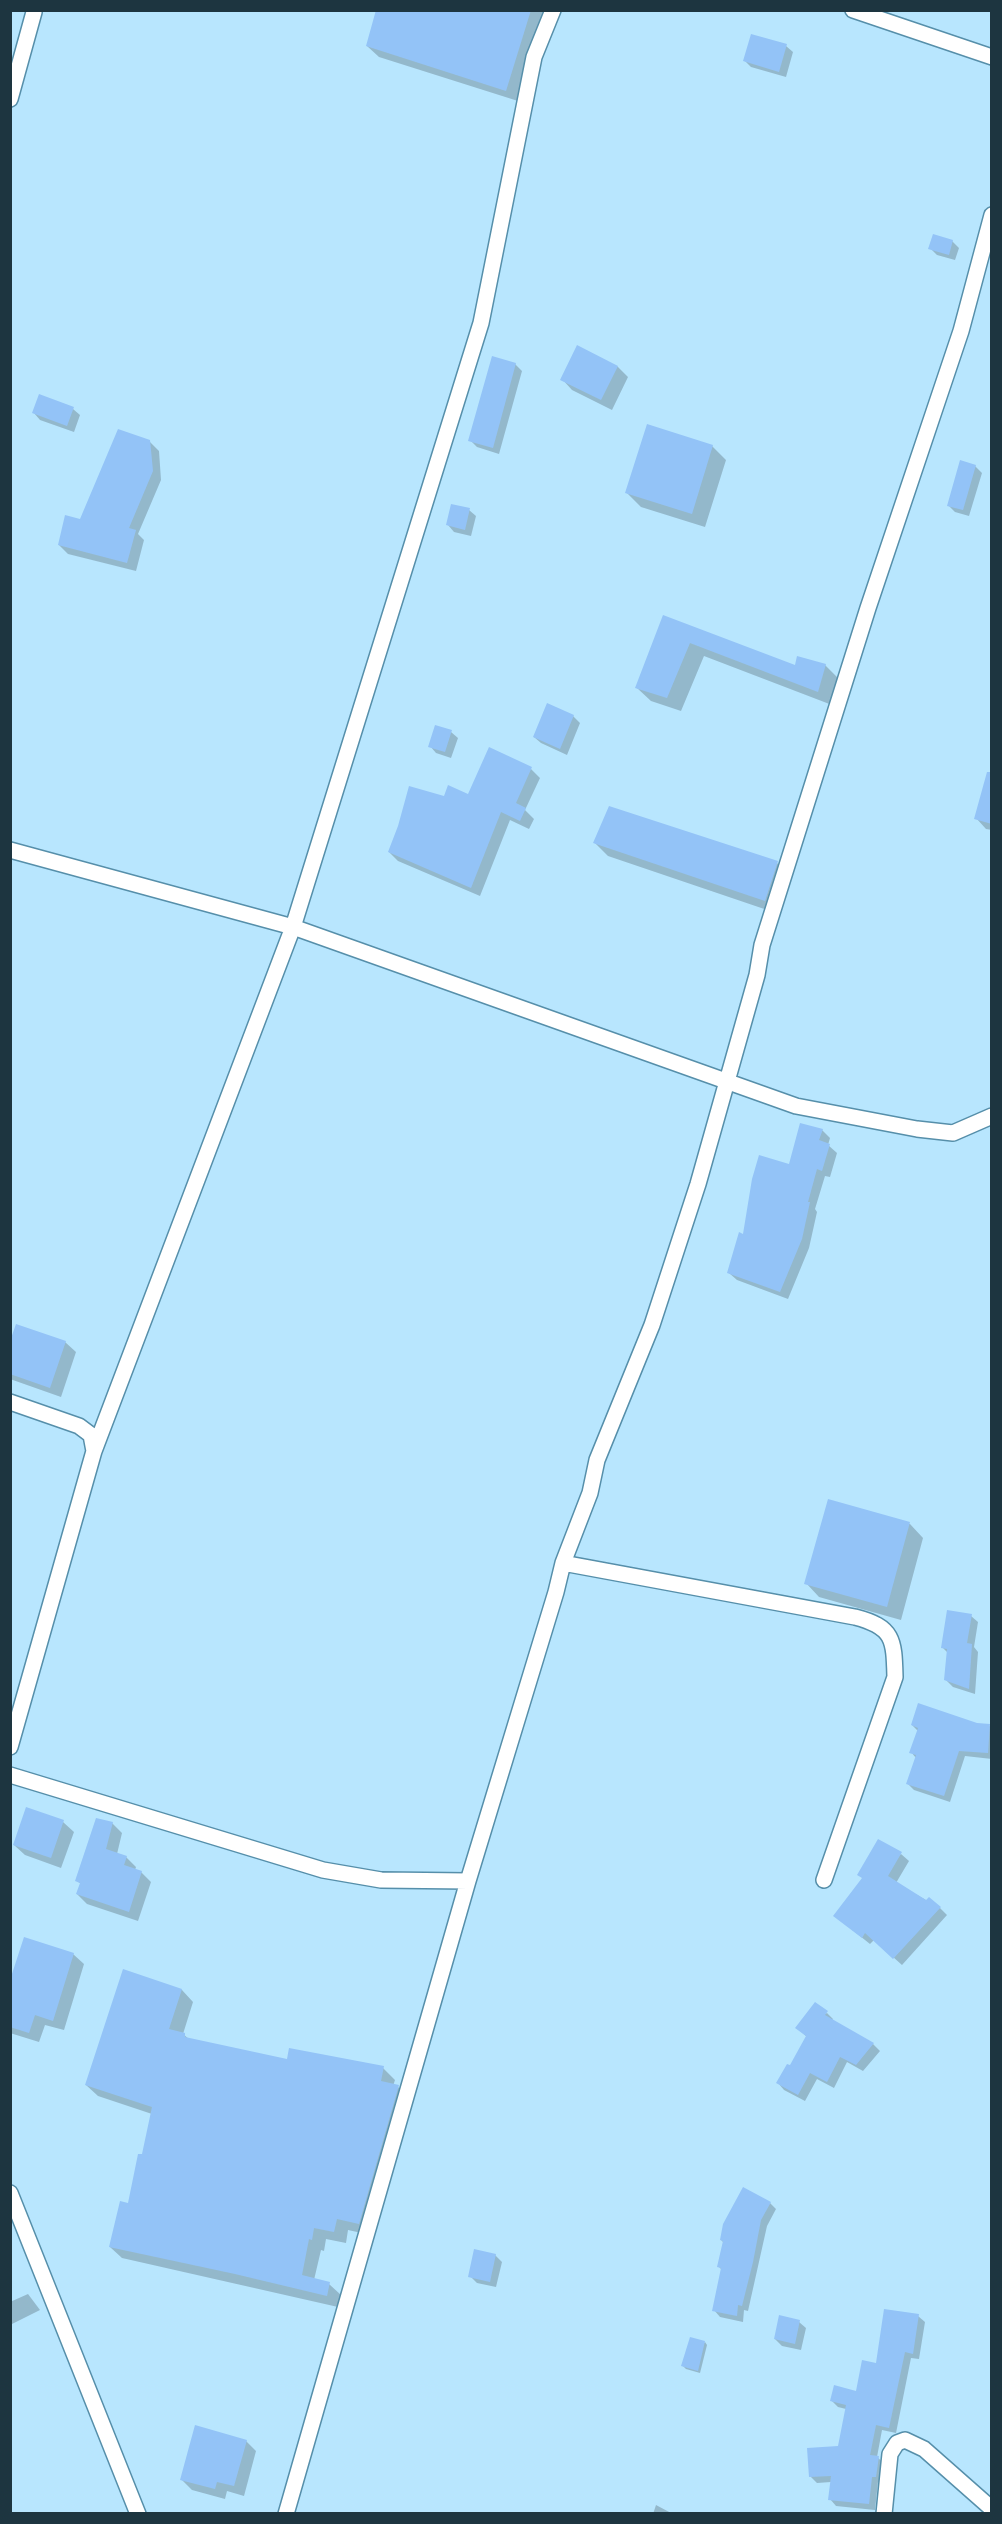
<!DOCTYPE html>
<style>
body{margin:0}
#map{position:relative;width:1002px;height:2524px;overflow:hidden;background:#b8e6fe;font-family:Overpass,sans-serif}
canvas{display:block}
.frame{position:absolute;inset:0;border:12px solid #1d3540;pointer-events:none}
</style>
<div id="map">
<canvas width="1002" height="2524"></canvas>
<div class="frame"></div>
</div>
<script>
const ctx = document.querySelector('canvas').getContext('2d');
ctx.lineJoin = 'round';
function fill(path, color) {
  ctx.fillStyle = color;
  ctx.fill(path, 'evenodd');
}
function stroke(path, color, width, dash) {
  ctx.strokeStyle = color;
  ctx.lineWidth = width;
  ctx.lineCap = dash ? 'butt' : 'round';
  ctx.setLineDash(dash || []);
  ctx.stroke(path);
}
fill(new Path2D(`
 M 486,10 L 545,10 L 518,101 L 379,57 L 367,46 Z
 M 752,35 L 786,46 L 793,52 L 786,77 L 751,67 L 744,60 Z
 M 952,241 L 959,248 L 955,260 L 937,255 L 930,248 Z
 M 578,347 L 618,367 L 628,377 L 612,410 L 572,390 L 562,379 Z
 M 515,364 L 522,371 L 499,454 L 477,447 L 470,440 Z
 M 73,409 L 80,415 L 74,432 L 40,420 L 34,413 Z
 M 149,441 L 159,451 L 161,480 L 138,534 L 144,540 L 136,571 L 68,554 L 59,545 Z
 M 712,446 L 726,460 L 705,527 L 641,507 L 627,493 Z
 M 975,466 L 982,473 L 969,516 L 955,512 L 949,506 Z
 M 469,510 L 476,516 L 471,536 L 454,532 L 448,525 Z
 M 664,617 L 796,667 L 825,665 L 839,679 L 832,705 L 704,656 L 681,711 L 651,701 L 637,688 Z
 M 547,705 L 573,716 L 580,723 L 567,755 L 541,743 L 534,737 Z
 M 451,732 L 458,738 L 451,758 L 436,753 L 430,746 Z
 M 531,769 L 540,778 L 525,810 L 534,819 L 529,829 L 510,820 L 480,896 L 398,861 L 389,852 L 469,795 Z
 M 992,774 L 992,830 L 986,829 L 976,818 Z
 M 594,842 L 777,863 L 791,876 L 779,914 L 608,856 Z
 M 822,1130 L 830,1138 L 828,1145 L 837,1153 L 830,1177 L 825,1176 L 815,1209 L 817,1212 L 809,1248 L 788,1299 L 737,1280 L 729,1273 L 744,1235 L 790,1166 Z
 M 65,1342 L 76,1352 L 61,1397 L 10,1379 L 10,1345 Z
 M 829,1501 L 910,1524 L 923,1538 L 901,1620 L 819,1597 L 806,1583 Z
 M 971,1616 L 978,1622 L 974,1647 L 978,1652 L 975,1694 L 953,1687 L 946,1680 L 948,1653 L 943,1648 Z
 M 912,1725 L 990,1726 L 992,1759 L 965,1756 L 950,1802 L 914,1790 L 908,1784 L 916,1758 L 911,1752 L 918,1731 Z
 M 63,1822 L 74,1832 L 61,1868 L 25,1855 L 14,1845 Z
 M 112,1823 L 122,1833 L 117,1854 L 126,1857 L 136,1867 L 135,1870 L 141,1872 L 151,1882 L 138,1921 L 87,1904 L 77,1894 L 81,1884 L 77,1881 Z
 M 901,1854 L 909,1861 L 896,1883 L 940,1908 L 947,1915 L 902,1965 L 874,1940 L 870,1944 L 835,1916 L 863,1879 Z
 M 73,1954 L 84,1964 L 64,2030 L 45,2025 L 39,2042 L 10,2033 L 10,1985 Z
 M 124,1971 L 182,1990 L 193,2002 L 183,2034 L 190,2040 L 288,2061 L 383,2068 L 395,2080 L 393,2086 L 398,2087 L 410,2098 L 371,2235 L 348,2230 L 346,2243 L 326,2239 L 324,2251 L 321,2250 L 314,2280 L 329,2284 L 341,2295 L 338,2307 L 122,2258 L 110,2247 L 129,2205 L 144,2156 L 152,2114 L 98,2096 L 86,2085 Z
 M 827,2013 L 833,2019 L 832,2021 L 873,2044 L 880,2051 L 863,2071 L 847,2062 L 834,2088 L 817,2079 L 805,2101 L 784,2090 L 778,2083 L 790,2067 L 807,2037 L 797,2028 Z
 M 770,2203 L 776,2209 L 767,2226 L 748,2311 L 744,2310 L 743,2322 L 720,2317 L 714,2310 L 722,2270 L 718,2266 L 724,2243 L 721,2240 Z
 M 495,2255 L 502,2262 L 496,2287 L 477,2283 L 470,2276 Z
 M 28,2294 L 40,2310 L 10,2325 L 10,2302 Z
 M 918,2316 L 925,2322 L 919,2359 L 911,2358 L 896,2433 L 882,2430 L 877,2457 L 885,2464 L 882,2483 L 878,2482 L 875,2510 L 836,2506 L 830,2499 L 831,2482 L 817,2483 L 810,2476 L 839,2447 L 846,2409 L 838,2407 L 831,2400 L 857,2393 Z
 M 799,2322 L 806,2328 L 801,2350 L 782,2346 L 775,2339 Z
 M 705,2342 L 707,2345 L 700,2373 L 686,2369 L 683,2366 Z
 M 246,2441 L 256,2451 L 244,2496 L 227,2491 L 225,2499 L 192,2490 L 181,2479 Z
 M 656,2505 L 673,2514 L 653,2514 Z`), '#0003');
fill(new Path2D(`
 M 376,10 L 531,10 L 506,91 L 366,46 Z
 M 751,34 L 787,44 L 779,72 L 743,61 Z
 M 933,234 L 953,240 L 949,255 L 928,249 Z
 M 577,345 L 618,366 L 601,400 L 560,380 Z
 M 492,356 L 516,363 L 493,448 L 468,441 Z
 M 39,394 L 74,407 L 67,426 L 32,413 Z
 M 647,424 L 713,445 L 692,514 L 625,493 Z
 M 118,429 L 150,440 L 153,471 L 129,528 L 136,530 L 127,563 L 58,545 L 65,515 L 80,519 Z
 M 960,460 L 976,465 L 963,510 L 947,506 Z
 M 451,504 L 470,508 L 465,530 L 446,525 Z
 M 663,615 L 795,665 L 797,656 L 826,664 L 818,692 L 690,643 L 667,698 L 635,688 Z
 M 547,703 L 574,715 L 560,749 L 533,737 Z
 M 435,725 L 452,730 L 445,752 L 428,747 Z
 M 489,747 L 532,767 L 516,803 L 526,808 L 520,821 L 501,812 L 471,888 L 388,852 L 398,826 L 409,786 L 444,796 L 448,785 L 468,794 Z
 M 987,772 L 992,772 L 992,824 L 974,819 Z
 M 609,806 L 778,861 L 765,901 L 593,843 Z
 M 800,1123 L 823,1129 L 819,1140 L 830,1144 L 822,1171 L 817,1169 L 808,1202 L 810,1202 L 802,1239 L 780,1292 L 727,1273 L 739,1232 L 743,1234 L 752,1179 L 759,1155 L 789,1164 Z
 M 16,1324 L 66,1341 L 50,1388 L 10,1374 L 10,1341 Z
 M 828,1499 L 910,1522 L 887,1607 L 804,1584 Z
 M 947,1610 L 972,1614 L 967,1643 L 972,1644 L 969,1689 L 944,1680 L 947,1649 L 941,1648 Z
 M 918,1703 L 977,1723 L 990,1724 L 988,1753 L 959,1751 L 944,1796 L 906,1784 L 916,1755 L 909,1753 L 918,1728 L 911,1725 Z
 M 26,1807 L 64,1820 L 51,1858 L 13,1845 Z
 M 96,1818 L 113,1822 L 106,1849 L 127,1856 L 124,1865 L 142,1871 L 129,1912 L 76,1894 L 80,1883 L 75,1881 Z
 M 878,1839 L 902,1852 L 888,1876 L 926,1900 L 929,1897 L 941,1907 L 893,1959 L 865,1933 L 862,1938 L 833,1916 L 862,1878 L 857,1875 Z
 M 24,1937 L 74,1953 L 53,2021 L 35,2015 L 29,2033 L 10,2027 L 10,1980 Z
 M 123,1969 L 182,1989 L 169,2029 L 185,2033 L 185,2037 L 287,2059 L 289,2048 L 384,2066 L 381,2081 L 399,2085 L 359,2224 L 337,2219 L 334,2232 L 314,2228 L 312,2240 L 309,2239 L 302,2275 L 330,2282 L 327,2296 L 235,2274 L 109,2247 L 120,2201 L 128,2203 L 138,2154 L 142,2154 L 152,2107 L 85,2085 Z
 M 815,2002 L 828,2011 L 825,2015 L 874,2043 L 856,2065 L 840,2057 L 827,2082 L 810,2073 L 798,2095 L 776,2083 L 787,2064 L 790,2065 L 806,2036 L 795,2028 Z
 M 743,2187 L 771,2202 L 761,2220 L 753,2262 L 742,2306 L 738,2305 L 737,2316 L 712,2311 L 721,2268 L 717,2267 L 723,2241 L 720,2240 L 723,2224 Z
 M 474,2249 L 496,2254 L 490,2282 L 468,2277 Z
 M 884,2309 L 919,2314 L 913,2354 L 905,2352 L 889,2428 L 876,2425 L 870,2455 L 879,2456 L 876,2477 L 872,2477 L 869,2504 L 828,2500 L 831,2476 L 809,2477 L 807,2448 L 838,2446 L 846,2405 L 830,2401 L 834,2385 L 856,2391 L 862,2360 L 876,2363 Z
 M 779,2315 L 800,2320 L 795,2344 L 774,2339 Z
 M 690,2337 L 705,2341 L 698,2371 L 681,2366 Z
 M 195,2425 L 247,2440 L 234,2486 L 217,2482 L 215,2489 L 180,2480 Z`), '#93c3f7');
const minor = new Path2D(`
 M 853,10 L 992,57
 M 10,99 L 34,12
 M 10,850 L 293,927 L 796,1106 L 917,1129 L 953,1133 L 992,1116
 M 10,1402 L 79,1426 L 91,1435 L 94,1451 L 10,1747
 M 94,1451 L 293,927 L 481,323 L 534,57 L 553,10
 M 563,1563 L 855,1617 C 894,1627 894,1640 895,1677 L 824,1880
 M 10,1775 L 323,1870 L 381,1880 L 468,1881
 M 10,2193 L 138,2514
 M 286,2514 L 468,1881 L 556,1592 L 563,1563 L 590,1493 L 597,1460 L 652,1325 L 698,1184 L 757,975 L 762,945 L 868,608 L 961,331 L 992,215
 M 884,2514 L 890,2454 L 897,2443 L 905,2440 L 924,2449 L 992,2509`);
stroke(minor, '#568faa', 18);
stroke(minor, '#fff', 15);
</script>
